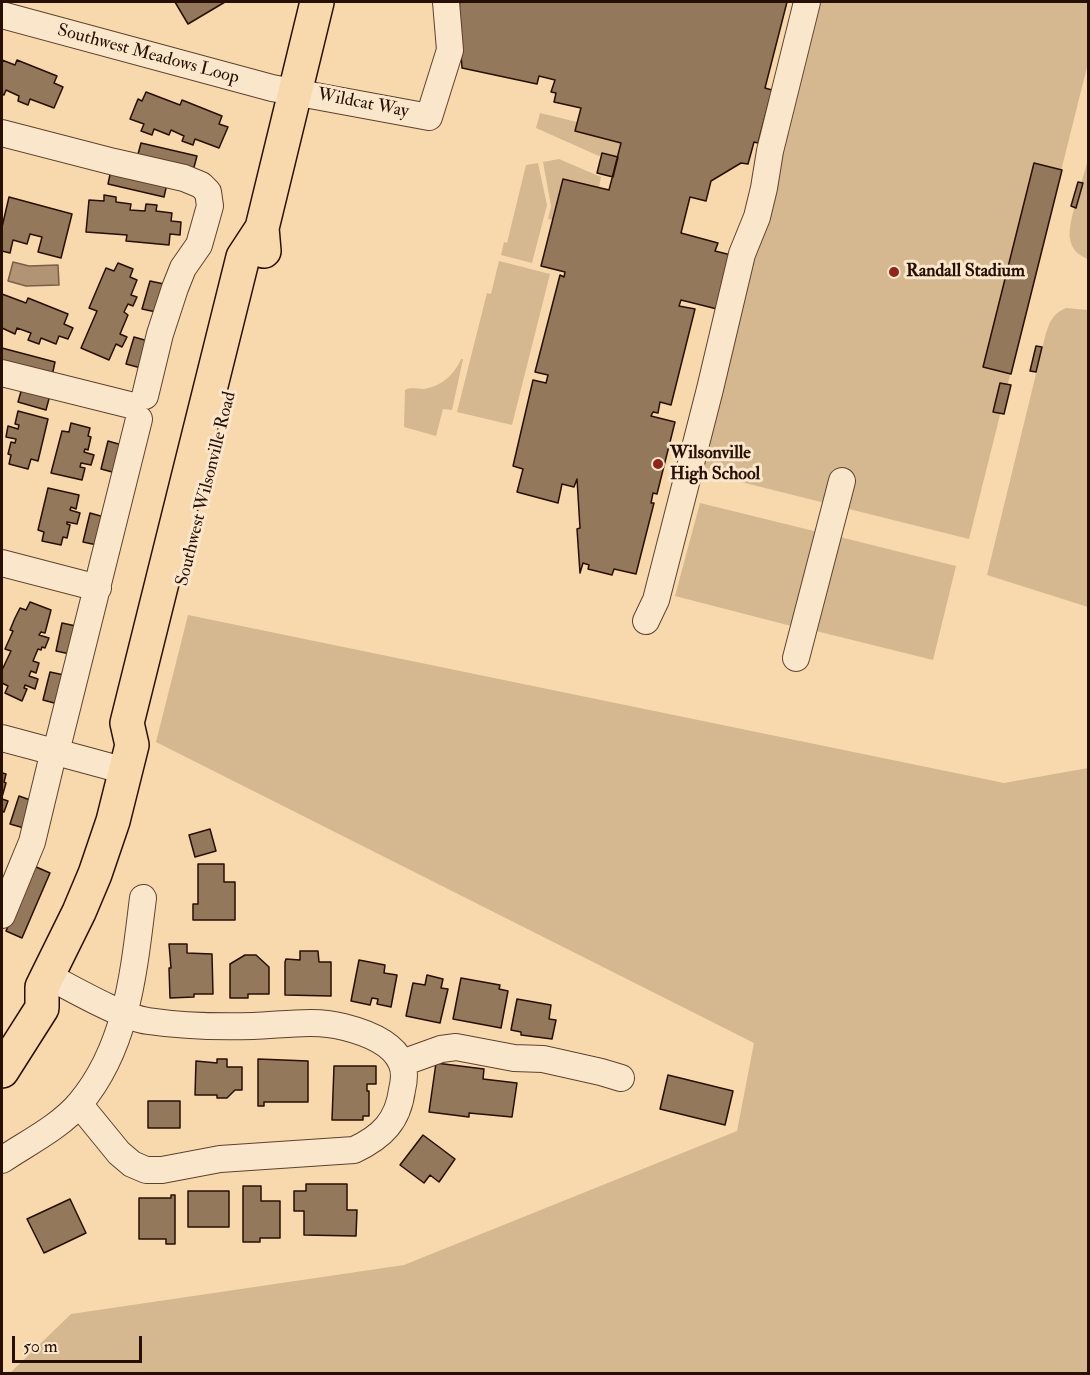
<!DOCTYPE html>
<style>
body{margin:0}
#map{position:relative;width:1090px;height:1375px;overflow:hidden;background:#f8d9ad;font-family:"IM FELL Double Pica",serif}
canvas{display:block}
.frame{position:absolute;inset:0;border:3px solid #280f05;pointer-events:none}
.scale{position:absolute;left:12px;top:1336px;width:130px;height:27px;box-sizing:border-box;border:3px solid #280f05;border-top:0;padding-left:8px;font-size:18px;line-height:21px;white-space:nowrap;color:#280f05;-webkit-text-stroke:4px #fae6ca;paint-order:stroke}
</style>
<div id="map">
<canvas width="1090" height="1375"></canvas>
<div class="frame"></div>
<div class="scale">50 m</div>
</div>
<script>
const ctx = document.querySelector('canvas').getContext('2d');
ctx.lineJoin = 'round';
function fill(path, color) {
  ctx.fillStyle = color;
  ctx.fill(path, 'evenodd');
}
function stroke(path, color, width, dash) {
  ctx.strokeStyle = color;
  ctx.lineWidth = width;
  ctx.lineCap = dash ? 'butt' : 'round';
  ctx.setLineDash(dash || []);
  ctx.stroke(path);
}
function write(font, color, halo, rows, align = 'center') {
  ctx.font = font + ' "IM FELL Double Pica",serif';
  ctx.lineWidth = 6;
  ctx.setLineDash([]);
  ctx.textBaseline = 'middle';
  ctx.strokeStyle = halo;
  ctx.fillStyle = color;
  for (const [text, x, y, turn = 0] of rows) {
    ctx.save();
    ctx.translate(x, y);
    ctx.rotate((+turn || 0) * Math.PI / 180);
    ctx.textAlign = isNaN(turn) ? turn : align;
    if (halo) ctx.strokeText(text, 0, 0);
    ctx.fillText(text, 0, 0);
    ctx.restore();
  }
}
fill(new Path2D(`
 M 819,2 L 1088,2 L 1088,63 L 969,539 L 701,472 Z
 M 540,113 L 577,122 L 575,131 L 621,143 L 618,157 L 603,153 L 599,156 L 536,128 Z
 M 559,159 L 601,177 L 599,188 L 563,179 L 553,220 L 548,219 L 551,206 L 543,162 Z
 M 1088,159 L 1088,259 C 1078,255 1072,250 1070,239 C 1067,223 1084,177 1088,159 Z
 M 538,163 L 547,205 L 532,263 L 501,255 L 504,242 L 507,243 L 526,165 Z
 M 499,261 L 550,274 L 512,425 L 457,412 L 487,293 L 491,294 Z
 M 1066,308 L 1088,310 L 1088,607 L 987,575 L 1045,337 C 1049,323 1052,314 1066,308 Z
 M 461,359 L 463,359 L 452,410 L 443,409 L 436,436 L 404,427 L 405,390 C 411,387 417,389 424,389 C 442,386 455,374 461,359 Z
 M 700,503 L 822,533 L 799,628 L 675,596 Z
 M 836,536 L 956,566 L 933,660 L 812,630 Z
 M 188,615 L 1004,783 L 1088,768 L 1088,1373 L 10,1373 L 71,1314 L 404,1265 L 737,1131 L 754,1043 L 156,742 Z`), '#d5b790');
const water = new Path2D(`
 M 13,262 L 29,266 L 58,265 L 59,285 L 26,286 L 8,281 Z`);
fill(water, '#b19474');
stroke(water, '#7a5f48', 1.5);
const building = new Path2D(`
 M 175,2 L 225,2 L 188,24 Z
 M 460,2 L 787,2 L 765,88 L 772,90 L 758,143 L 754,142 L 748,164 L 741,163 L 711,181 L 706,201 L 690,197 L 681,233 L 718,243 L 715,251 L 731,255 L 717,309 L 681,300 L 679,306 L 695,309 L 671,405 L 660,402 L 658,413 L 653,412 L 651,416 L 675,422 L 657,494 L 653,493 L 651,503 L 654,503 L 636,574 L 614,569 L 612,575 L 588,569 L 589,565 L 583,563 L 580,573 L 577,529 L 580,528 L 577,479 L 574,487 L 562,484 L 558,503 L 517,492 L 523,469 L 513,466 L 533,380 L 546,383 L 548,375 L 535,372 L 560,275 L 564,277 L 565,272 L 541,266 L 563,179 L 609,190 L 621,143 L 575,131 L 581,108 L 554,102 L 556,93 L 551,92 L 555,80 L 539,76 L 537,84 L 462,68 L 458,9 Z
 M 2,60 L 15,65 L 17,60 L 57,76 L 54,83 L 63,87 L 54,108 L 30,99 L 28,105 L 18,101 L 19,96 L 6,90 L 4,95 L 2,94 Z
 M 146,92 L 180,105 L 182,100 L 222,116 L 219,124 L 228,127 L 219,148 L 195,139 L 193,145 L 182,141 L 184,136 L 171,130 L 169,135 L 154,129 L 152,135 L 141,131 L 144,124 L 130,119 L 138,99 L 142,101 Z
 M 141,143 L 197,156 L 193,171 L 137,158 Z
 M 602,153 L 618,157 L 613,177 L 597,173 Z
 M 1034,163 L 1062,170 L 1011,374 L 983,367 Z
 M 111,170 L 167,184 L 164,197 L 108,184 Z
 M 1078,182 L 1083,183 L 1076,208 L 1071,206 Z
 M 104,195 L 116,197 L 116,202 L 131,204 L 130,210 L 145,211 L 146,204 L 157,205 L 156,211 L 172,213 L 171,221 L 181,222 L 180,235 L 170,234 L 169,245 L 126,241 L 127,235 L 86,232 L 89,200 L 104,201 Z
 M 9,197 L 72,214 L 61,258 L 38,252 L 42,237 L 30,234 L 27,244 L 13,240 L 10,253 L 2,251 L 2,227 Z
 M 118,263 L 133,269 L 130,277 L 137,280 L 131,295 L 137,297 L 133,306 L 128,304 L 124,312 L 128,315 L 120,334 L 127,337 L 122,347 L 116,344 L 109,360 L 81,348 L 97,311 L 89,308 L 106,268 L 114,271 Z
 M 150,281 L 164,284 L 156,312 L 142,309 Z
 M 2,294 L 26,303 L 28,298 L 68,314 L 64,324 L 73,328 L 68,339 L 59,336 L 56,344 L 41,338 L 39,344 L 28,340 L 31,333 L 17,328 L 15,334 L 2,328 Z
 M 134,337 L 148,341 L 141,368 L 126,364 Z
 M 1036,346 L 1042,347 L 1036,372 L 1030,371 Z
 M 2,348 L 55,362 L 52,376 L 2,363 Z
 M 1000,383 L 1011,385 L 1004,414 L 993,412 Z
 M 22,388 L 50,395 L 46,410 L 18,402 Z
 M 18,411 L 48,419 L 38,461 L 31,459 L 28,469 L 9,464 L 11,455 L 8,454 L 11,442 L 15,443 L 16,439 L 6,437 L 8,426 L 18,429 L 19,425 L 15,424 Z
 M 71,423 L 90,428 L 88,436 L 91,437 L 88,450 L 85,449 L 84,452 L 94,455 L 91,465 L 81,463 L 80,467 L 85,468 L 82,480 L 51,473 L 62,431 L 69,432 Z
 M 108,441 L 122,445 L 116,473 L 101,469 Z
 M 48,488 L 79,495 L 76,509 L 71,507 L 70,510 L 80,513 L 77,524 L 67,522 L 67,524 L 70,525 L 67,538 L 63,537 L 61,545 L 42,541 L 44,532 L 38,530 Z
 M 90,513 L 104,517 L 97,545 L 83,542 Z
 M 30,602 L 51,610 L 45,633 L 41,632 L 39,635 L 49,638 L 45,648 L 42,647 L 41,650 L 38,649 L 33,661 L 39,663 L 36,673 L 31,671 L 29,676 L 38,679 L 35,689 L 25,685 L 24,688 L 27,689 L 22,701 L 5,693 L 8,686 L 2,683 L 2,670 L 11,651 L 5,649 L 13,631 L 10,630 L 15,618 L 20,608 L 26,610 Z
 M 62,623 L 76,626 L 70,654 L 56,651 Z
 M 50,672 L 64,675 L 58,704 L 43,700 Z
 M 2,773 L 6,774 L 4,782 L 6,783 L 2,797 Z
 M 19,796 L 33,801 L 24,828 L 10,824 Z
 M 2,799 L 8,801 L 4,812 L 2,811 Z
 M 210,829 L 216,851 L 195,857 L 189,835 Z
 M 198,864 L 224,864 L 224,882 L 235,882 L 235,920 L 193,920 L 193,904 L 198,904 Z
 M 34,866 L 50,873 L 22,938 L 6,931 Z
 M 169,944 L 187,944 L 187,953 L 212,954 L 213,994 L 194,994 L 194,997 L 170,998 L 169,968 L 171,968 Z
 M 300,951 L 318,951 L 319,962 L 331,962 L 331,996 L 285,995 L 285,962 L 286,959 L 300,960 Z
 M 245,955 L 256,955 L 269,967 L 269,994 L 248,994 L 248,998 L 230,998 L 230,964 Z
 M 359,960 L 385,965 L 384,973 L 397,975 L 391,1007 L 377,1004 L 378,999 L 372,998 L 370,1005 L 351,1001 Z
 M 427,975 L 443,979 L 441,988 L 448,989 L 440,1023 L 406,1016 L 413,983 L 425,985 Z
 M 461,978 L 500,985 L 499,989 L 508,991 L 501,1028 L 453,1019 Z
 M 517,999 L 551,1005 L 549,1019 L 556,1020 L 552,1039 L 521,1035 L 521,1032 L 511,1030 Z
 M 217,1059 L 227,1059 L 227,1067 L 242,1067 L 242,1090 L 235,1090 L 227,1098 L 217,1098 L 217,1095 L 195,1095 L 196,1061 L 217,1063 Z
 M 258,1059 L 308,1061 L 308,1102 L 264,1102 L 264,1106 L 258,1106 Z
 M 436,1063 L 484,1069 L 483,1079 L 517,1083 L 512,1117 L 469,1113 L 469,1117 L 429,1112 Z
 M 334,1066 L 376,1066 L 376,1084 L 367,1084 L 367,1091 L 369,1091 L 369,1116 L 363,1116 L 363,1120 L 332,1120 Z
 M 668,1075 L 733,1091 L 725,1125 L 660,1109 Z
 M 148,1101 L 180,1101 L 180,1128 L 148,1128 Z
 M 423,1135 L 455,1159 L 439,1182 L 430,1175 L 424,1183 L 400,1165 Z
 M 306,1184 L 347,1184 L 347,1210 L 357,1210 L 356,1236 L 304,1235 L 304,1211 L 294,1211 L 294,1191 L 306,1191 Z
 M 243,1186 L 261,1186 L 261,1201 L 280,1201 L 280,1238 L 260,1238 L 260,1242 L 243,1242 Z
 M 188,1191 L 229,1191 L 229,1227 L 188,1227 Z
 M 171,1195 L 175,1195 L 175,1244 L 166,1244 L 166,1239 L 139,1239 L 139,1198 L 171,1198 Z
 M 70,1199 L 86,1233 L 44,1253 L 27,1219 Z`);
fill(building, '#94785c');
stroke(building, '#280f05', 1.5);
const minor = new Path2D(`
 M 2,15 L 272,88 L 429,117 L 450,50 L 446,2
 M 2,133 L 114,162 L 184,178 L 201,185 L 208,192 L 210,206 L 199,245 L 183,268 L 175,288 L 160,334 L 145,396
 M 2,373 L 130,405
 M 2,563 L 98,588
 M 646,621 L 656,600 L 710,389 L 742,254 L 757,217 L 764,188 L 770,151 L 807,2
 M 796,658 L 842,481
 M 2,738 L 43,749
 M 59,740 L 139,419
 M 67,755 L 126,771
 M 2,915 L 32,842 L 51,763
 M 48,976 C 73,989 121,1017 148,1021 C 182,1026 218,1027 253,1026 C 283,1025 315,1019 344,1027 C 364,1032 392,1042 401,1062 C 405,1070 404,1082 402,1090 C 398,1121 382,1137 354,1150 L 220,1159 L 162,1170 L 146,1170 L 132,1164 L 119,1153 L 79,1104
 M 402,1063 L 441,1049 L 456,1047 L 514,1058 L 543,1059 L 601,1072 L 621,1078
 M 2,1160 C 27,1143 60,1127 80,1103 C 128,1046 134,969 143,898`);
const major = new Path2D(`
 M 264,251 L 262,228 L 317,2
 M 2,1071 L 42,1008 L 42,987 L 79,912 L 95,874 L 113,821 L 132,745 L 127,723 L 243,257 L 262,228`);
stroke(minor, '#5c422f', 28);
stroke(major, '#280f05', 36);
stroke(minor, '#fae6ca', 26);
stroke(major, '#f8d9ad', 33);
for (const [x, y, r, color] of [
 [894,272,6,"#8f2418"],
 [658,464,6,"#8f2418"]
]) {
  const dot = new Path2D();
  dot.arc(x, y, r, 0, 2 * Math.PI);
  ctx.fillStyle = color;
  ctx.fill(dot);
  stroke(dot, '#fae6ca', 2);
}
write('18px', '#280f05', '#fae6ca', [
 ["Southwest Meadows Loop",148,55,15],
 ["Wildcat Way",363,104,11],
 ["Southwest Wilsonville Road",207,489,-76]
]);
write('bold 18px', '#280f05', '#fae6ca', [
 ["Randall Stadium",906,272],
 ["Wilsonville",670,454],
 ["High School",670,475]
], 'left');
</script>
